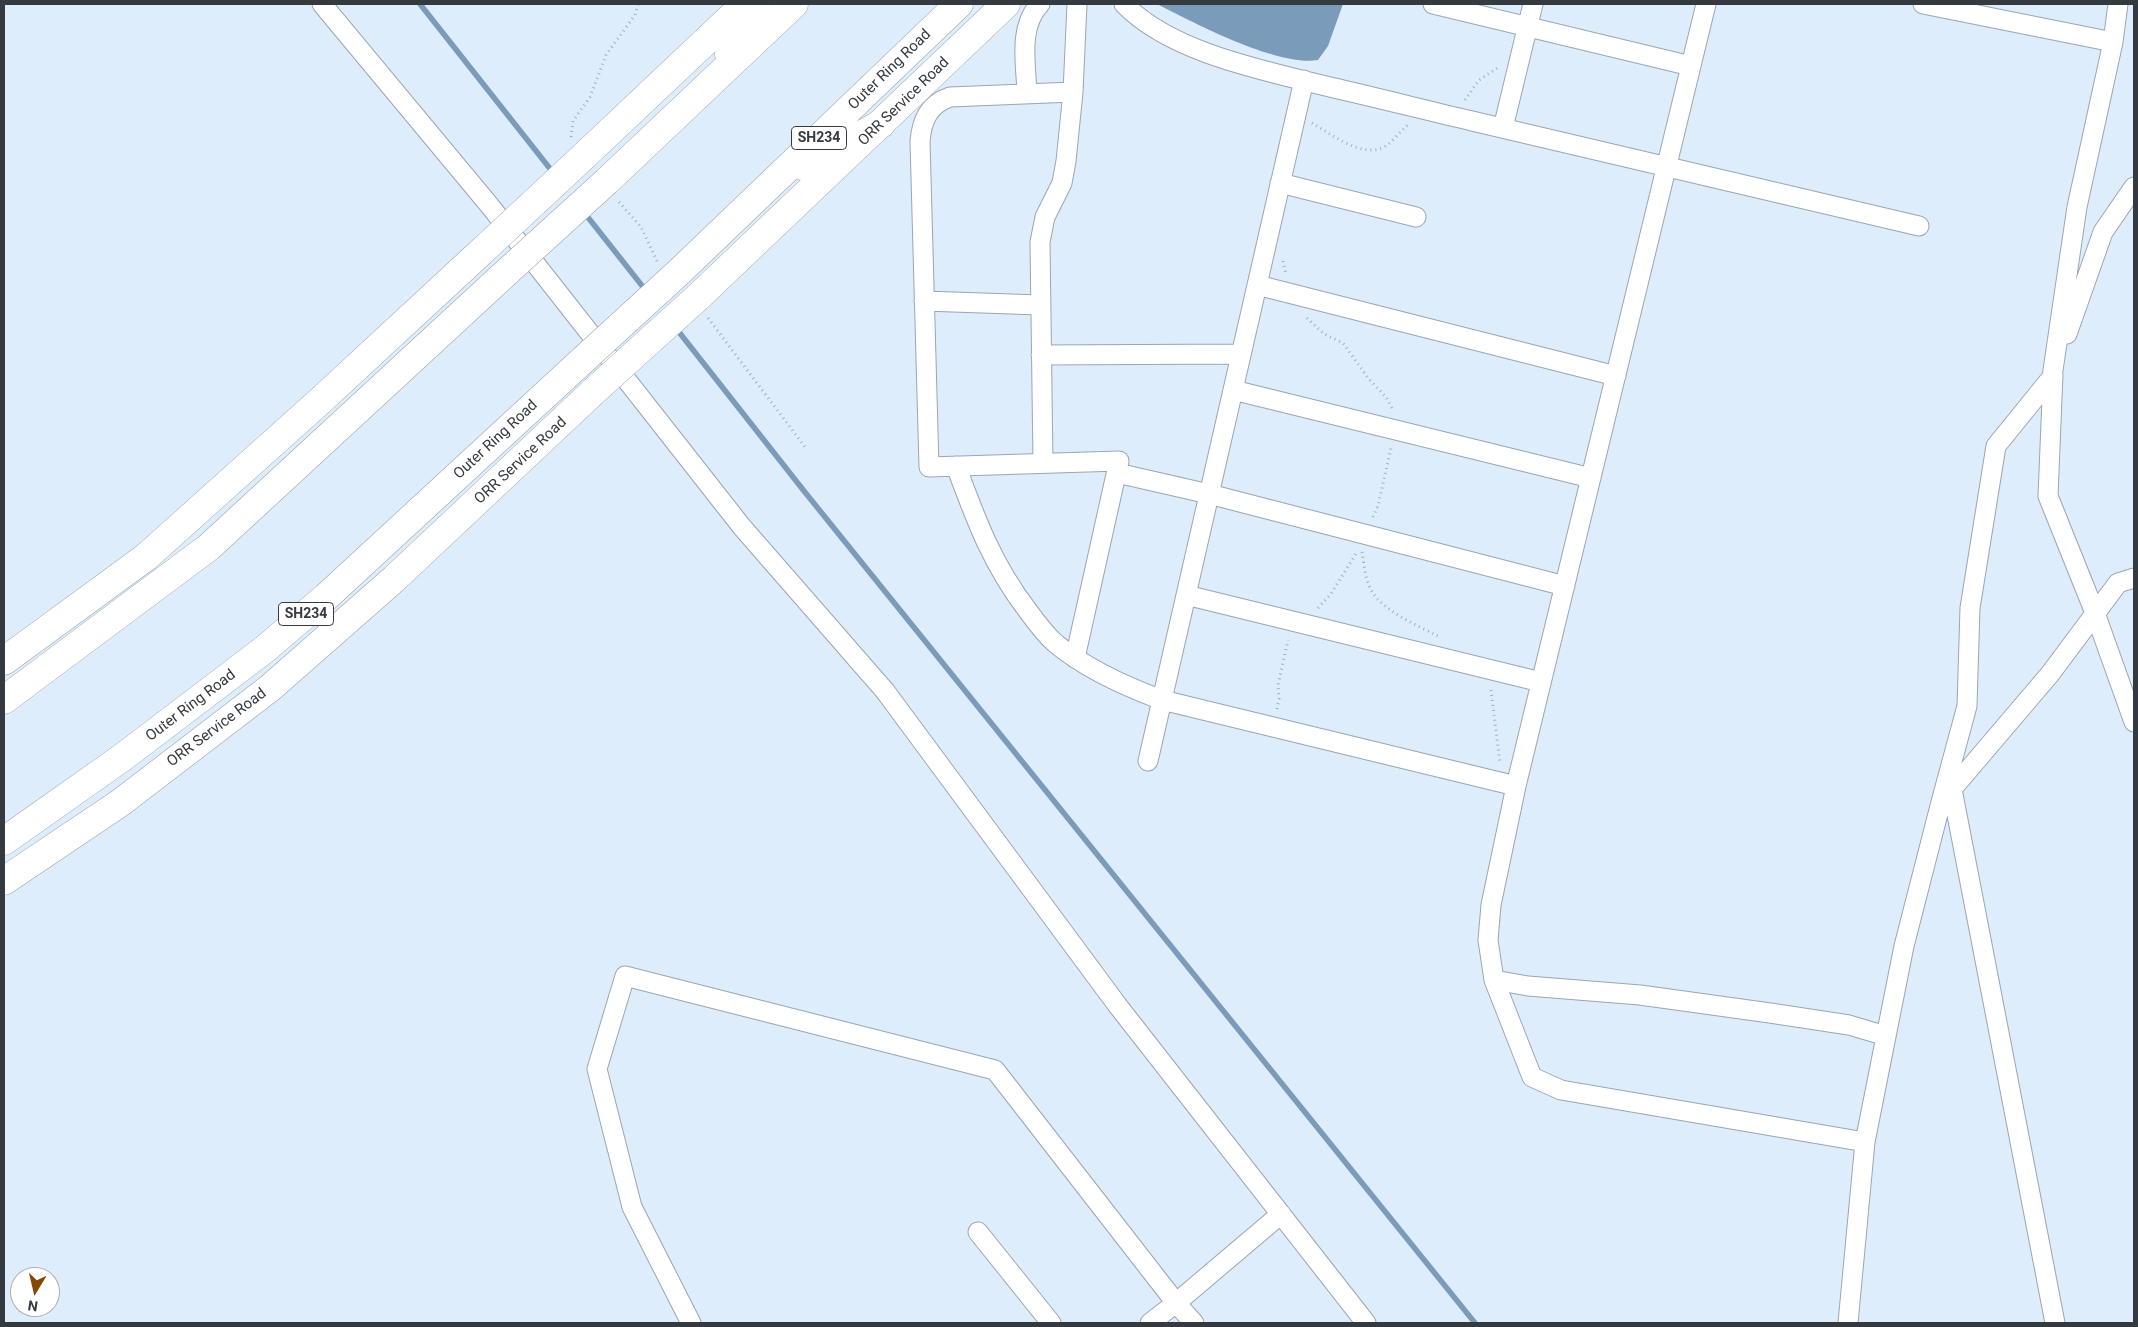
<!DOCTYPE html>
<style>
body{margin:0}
#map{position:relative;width:2138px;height:1327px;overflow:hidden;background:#deedfb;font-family:Roboto,sans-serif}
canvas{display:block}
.frame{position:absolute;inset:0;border:5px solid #343a40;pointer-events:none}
.north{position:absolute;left:10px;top:1267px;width:50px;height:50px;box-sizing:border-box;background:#fff;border:1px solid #aeb0b3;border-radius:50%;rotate:189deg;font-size:14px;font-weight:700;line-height:20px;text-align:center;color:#343a40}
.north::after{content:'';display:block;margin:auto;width:18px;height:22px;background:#854803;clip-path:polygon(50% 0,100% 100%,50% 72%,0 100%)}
</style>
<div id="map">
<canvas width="2138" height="1327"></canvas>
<div class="frame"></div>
<div class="north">N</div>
</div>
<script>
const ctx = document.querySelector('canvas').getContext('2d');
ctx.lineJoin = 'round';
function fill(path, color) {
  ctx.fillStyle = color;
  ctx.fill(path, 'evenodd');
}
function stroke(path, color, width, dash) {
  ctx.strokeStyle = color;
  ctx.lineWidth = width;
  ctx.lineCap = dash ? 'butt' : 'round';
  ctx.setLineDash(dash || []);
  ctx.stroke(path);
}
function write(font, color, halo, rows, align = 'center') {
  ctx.font = font + ' Roboto,sans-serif';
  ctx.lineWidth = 4;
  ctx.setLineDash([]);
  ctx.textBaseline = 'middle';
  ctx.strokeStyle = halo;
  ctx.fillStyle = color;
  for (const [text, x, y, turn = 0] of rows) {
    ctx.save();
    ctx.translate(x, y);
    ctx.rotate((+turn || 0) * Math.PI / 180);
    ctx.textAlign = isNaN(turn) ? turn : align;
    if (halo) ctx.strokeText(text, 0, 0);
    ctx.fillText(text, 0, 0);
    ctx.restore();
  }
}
fill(new Path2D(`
 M 1157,4 L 1343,4 L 1328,46 L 1318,60 C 1278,67 1194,23 1157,4 Z`), '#7a9bb9');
stroke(new Path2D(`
 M 420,4 L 555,175
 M 583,211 L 647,292
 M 675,327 L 804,491 L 1475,1323`), '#7a9bb9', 5.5);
const minor = new Path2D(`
 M 322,4 L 490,206 L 742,527 L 885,691 L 1118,1006 L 1366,1323
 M 1124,4 C 1171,53 1266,71 1330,87 C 1378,98 1425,110 1472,121 C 1621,157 1770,192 1919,226
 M 1433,4 L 1691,66
 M 1706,4 L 1516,786 L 1491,905 L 1488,940 L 1494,980 L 1528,986 L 1640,995 L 1770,1013 L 1849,1025 L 1886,1036
 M 1923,4 L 2113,42
 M 1073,92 L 950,97 C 929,104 922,120 920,141 L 929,467 L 1119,461 L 1075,658
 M 1027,93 C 1026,64 1018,27 1040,4
 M 1503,128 L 1533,4
 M 1280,183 L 1416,217
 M 1257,285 L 1616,376
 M 924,301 L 1040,305
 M 2067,334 L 2103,232 L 2134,187
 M 1041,355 L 1241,354
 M 2053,374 L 2048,496 L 2095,613 L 2134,722
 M 1233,390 L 1591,478
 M 1043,463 L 1040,242 L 1045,217 L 1062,183 L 1066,161 L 1073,92 L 1077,4
 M 956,466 C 976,520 992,564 1028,611 C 1036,622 1045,634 1055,643 C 1086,669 1124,686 1162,700 L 1516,786
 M 1117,473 L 1209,494 L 1565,586
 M 1186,595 L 1541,682
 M 1148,761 L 1304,80
 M 1952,789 L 2055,1323
 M 1941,802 L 1967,706 L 1970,608 L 1996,446 L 2052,377 L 2077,207 L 2113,42 L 2118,4
 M 1494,980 L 1532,1077 L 1561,1090 L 1865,1142
 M 978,1232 L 1051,1323
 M 691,1323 L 632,1207 L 597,1069 L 625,976 L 995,1070 L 1176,1303 L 1194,1323
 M 1150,1323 L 1176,1303 L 1281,1214
 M 1848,1323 L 1865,1142 L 1904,946 L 1941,802 L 2050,674 L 2118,583 L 2134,578`);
const primary = new Path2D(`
 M 584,156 L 745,4
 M 698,297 L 1006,4
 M 4,661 L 146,557 L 320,401 L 482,251
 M 4,881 L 120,803 L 270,688 L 394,579 L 594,391`);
const motorway = new Path2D(`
 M 729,54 L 758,4
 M 803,166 L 881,124
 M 607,181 L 794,4
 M 679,272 L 959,4
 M 4,700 L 209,547 L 509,270
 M 4,841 L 123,757 L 265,649 L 326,597 L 584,359`);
stroke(minor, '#99a6b4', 21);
stroke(primary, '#99a6b4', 29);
stroke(motorway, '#99a6b4', 29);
stroke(new Path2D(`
 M 1465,100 L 1479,80 L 1499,67
 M 1312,123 C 1330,133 1362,159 1384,147 C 1393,142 1400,131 1408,125
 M 571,137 L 573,121 L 590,97 L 606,55 L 635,15 L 638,4
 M 619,202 L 641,227 L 657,261
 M 1283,261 L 1286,274
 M 708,318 L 805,447
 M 1307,318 L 1324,334 L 1343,343 L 1368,378 L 1386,397 L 1393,410
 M 1373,517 L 1378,506 L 1391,448
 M 1362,552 C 1364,566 1366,585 1375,596 C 1390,614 1418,626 1438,636
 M 1318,608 L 1331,594 L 1357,552
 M 1491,690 L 1500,763
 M 1277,709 L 1279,699 L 1278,685 L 1288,640`), '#a4b0bb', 3, [1, 4]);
stroke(minor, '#fff', 19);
stroke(primary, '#fff', 28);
stroke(motorway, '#fff', 28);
const primaryBridge = new Path2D(`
 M 482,251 L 584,156
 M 594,391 L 698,297`);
const motorwayBridge = new Path2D(`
 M 509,270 L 607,181
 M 584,359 L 679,272`);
stroke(primaryBridge, '#99a6b4', 29, []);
stroke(motorwayBridge, '#99a6b4', 29, []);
stroke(primaryBridge, '#fff', 28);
stroke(motorwayBridge, '#fff', 28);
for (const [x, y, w] of [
 [819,138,55],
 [306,614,55]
]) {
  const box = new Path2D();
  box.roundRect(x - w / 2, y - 11.5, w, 23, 4);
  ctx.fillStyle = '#fff';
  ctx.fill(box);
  stroke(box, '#343a40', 1);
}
write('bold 14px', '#343a40', null, [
 ["SH234",819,138],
 ["SH234",306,614]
]);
write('15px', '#343a40', '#fff', [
 ["Outer Ring Road",890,70,-44],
 ["ORR Service Road",904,102,-44],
 ["Outer Ring Road",496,440,-43],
 ["ORR Service Road",521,461,-43],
 ["Outer Ring Road",191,706,-37],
 ["ORR Service Road",217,728,-37]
]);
</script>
